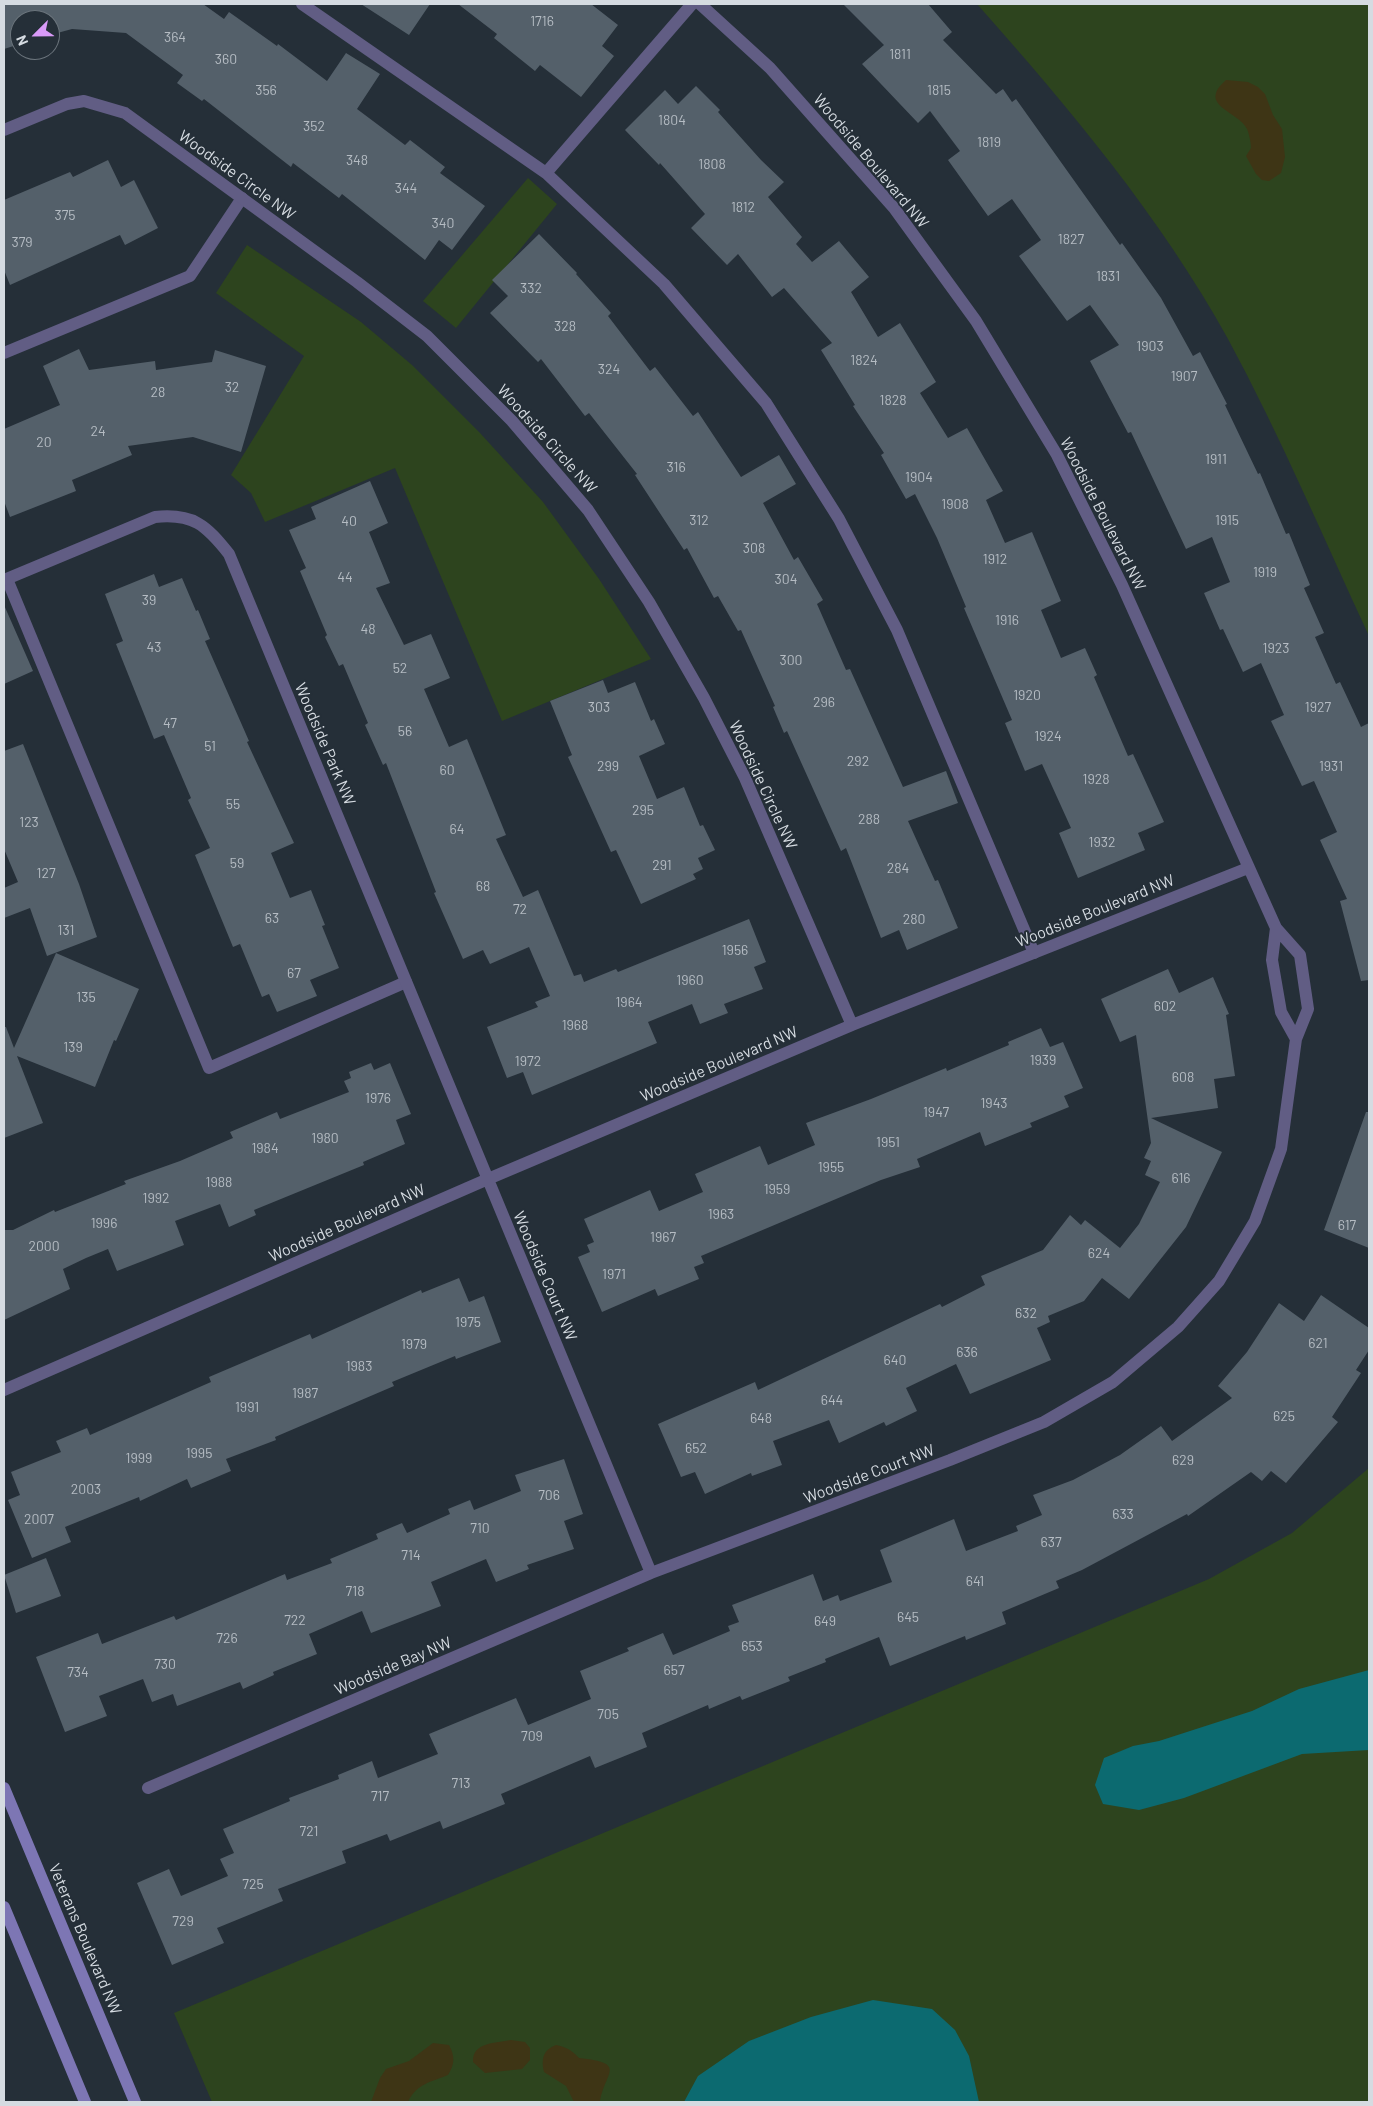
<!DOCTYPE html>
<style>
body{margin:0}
#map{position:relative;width:1373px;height:2106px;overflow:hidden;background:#252f38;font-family:Barlow,sans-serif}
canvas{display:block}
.frame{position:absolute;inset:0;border:5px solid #d5dbe1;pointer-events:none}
.north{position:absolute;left:10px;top:10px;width:50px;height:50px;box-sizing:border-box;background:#252f38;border:1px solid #6b747c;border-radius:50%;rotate:247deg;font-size:14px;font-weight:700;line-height:20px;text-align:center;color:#d5dbe1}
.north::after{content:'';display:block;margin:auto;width:18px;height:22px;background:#d99af8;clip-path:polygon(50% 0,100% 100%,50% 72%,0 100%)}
</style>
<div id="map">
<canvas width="1373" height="2106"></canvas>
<div class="frame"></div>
<div class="north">N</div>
</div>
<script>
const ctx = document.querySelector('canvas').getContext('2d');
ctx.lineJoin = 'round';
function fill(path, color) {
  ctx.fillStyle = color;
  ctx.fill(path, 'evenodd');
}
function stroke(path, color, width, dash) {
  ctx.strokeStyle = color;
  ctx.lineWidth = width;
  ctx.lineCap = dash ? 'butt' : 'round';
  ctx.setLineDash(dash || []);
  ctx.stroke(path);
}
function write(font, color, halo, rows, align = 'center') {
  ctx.font = font + ' Barlow,sans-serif';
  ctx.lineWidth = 4;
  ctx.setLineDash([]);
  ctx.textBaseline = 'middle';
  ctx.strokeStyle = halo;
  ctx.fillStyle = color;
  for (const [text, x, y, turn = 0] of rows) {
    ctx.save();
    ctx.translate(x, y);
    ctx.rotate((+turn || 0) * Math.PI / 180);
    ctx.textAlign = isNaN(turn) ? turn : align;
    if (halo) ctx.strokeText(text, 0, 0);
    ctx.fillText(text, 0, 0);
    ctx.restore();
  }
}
fill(new Path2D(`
 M 977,4 L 1369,4 L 1369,636 C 1323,537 1280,435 1228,339 C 1160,216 1070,109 977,4 Z
 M 528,178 L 557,204 L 456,328 L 423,301 Z
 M 247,245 L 361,322 L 412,365 L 480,433 L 543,502 L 599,579 L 651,659 L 502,721 L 395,468 L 265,522 L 251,493 L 231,475 L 304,356 L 216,293 Z
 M 1369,1468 L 1369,2102 L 212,2102 L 174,2013 L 1209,1579 L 1292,1533 Z`), '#2d441e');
fill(new Path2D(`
 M 1226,80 L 1248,82 L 1258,87 L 1265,94 L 1273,115 L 1282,129 L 1285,157 L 1281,173 L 1269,181 L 1262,180 L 1256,174 L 1246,156 L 1251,148 C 1251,143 1249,133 1247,129 C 1239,111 1196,106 1226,80 Z
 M 511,2040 L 525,2042 L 530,2048 L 530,2060 L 522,2069 L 485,2073 L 473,2062 C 472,2042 496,2043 511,2040 Z
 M 433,2043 L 449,2045 C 455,2056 455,2064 448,2075 C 431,2082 416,2084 408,2102 L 371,2102 L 380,2078 L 386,2069 L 409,2061 Z
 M 556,2045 C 566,2047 572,2050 579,2058 C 629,2063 604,2073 600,2102 L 574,2102 L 566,2086 L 544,2072 C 541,2059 543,2050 556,2045 Z`), '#3e3515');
fill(new Path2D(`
 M 1369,1670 L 1369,1750 L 1302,1754 L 1184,1798 L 1139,1810 L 1103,1804 L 1095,1785 L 1104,1758 L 1133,1746 L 1159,1741 L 1252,1711 L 1299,1689 Z
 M 873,2000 L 932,2009 L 955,2030 L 969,2056 L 979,2102 L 684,2102 L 698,2076 L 749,2041 L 811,2017 Z`), '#0c6a70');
fill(new Path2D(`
 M 4,4 L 203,4 L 224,19 L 229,12 L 277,46 L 278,44 L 327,81 L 346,53 L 380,74 L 357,109 L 405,145 L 410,140 L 445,167 L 440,173 L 485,206 L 452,250 L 439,240 L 425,260 L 342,194 L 339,198 L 293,163 L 291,167 L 204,99 L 202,101 L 177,83 L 183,75 L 126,33 L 72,29 L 50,35 L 50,20 L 20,20 L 20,44 L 4,49 Z
 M 361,4 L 430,4 L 409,35 Z
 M 458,4 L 591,4 L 618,25 L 602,46 L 614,56 L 581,97 L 540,65 L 535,71 L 494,38 L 497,34 Z
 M 843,4 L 928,4 L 952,32 L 943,40 L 996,94 L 1003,89 L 1012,102 L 1016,99 L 1120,245 L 1122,243 L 1161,298 L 1193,356 L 1200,352 L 1227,404 L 1225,405 L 1258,474 L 1260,473 L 1286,534 L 1289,533 L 1310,585 L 1304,588 L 1324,633 L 1315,637 L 1336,684 L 1340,682 L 1361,727 L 1369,723 L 1369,980 L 1361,981 L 1340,901 L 1347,899 L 1320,840 L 1337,832 L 1314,781 L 1302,786 L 1271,721 L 1284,715 L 1261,663 L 1243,672 L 1223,629 L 1220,630 L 1204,593 L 1230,582 L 1212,537 L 1186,549 L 1131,432 L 1128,433 L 1090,361 L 1119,345 L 1090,305 L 1067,321 L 1019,256 L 1041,240 L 1012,199 L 988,216 L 948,160 L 960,151 L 930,111 L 918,123 L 862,64 L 884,45 Z
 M 696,86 L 720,110 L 718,112 L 761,160 L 784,182 L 768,197 L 802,237 L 796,244 L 812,262 L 839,241 L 869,277 L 851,292 L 878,337 L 900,323 L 936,382 L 920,393 L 948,438 L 967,428 L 1003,491 L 986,500 L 1005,543 L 1032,532 L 1061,601 L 1041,610 L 1061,658 L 1085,648 L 1097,675 L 1094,677 L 1128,756 L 1133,754 L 1164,822 L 1138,833 L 1145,850 L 1078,878 L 1059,833 L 1071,828 L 1042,764 L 1025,771 L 1005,723 L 1012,720 L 964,608 L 966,607 L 937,538 L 915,494 L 906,499 L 881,455 L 884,453 L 853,406 L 855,405 L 821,350 L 832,343 L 784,288 L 772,297 L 738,254 L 727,265 L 691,228 L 705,214 L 660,163 L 659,165 L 625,130 L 665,90 L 678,104 Z
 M 108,160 L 121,187 L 134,180 L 158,228 L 125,245 L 120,235 L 10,285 L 4,270 L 4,200 L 70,172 L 73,177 Z
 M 539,234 L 577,273 L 576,274 L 611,313 L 608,316 L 650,371 L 655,367 L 693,416 L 698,412 L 741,477 L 779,455 L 796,484 L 763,503 L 794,560 L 798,557 L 823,600 L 817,604 L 846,670 L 850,669 L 903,787 L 946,771 L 958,803 L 908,821 L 935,881 L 938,880 L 958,928 L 907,950 L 899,930 L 881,938 L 846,848 L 841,851 L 787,731 L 784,733 L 773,707 L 775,706 L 741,630 L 738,631 L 718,596 L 714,598 L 687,548 L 684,550 L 635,475 L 637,474 L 589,413 L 585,416 L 541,359 L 538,362 L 490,313 L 508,296 L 492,280 Z
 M 79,349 L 89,370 L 155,361 L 156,370 L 212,362 L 215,350 L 266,366 L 241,452 L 193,437 L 128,446 L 132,455 L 72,480 L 76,491 L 10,517 L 4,501 L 4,429 L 60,405 L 43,366 Z
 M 370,481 L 388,523 L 369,532 L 390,583 L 376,588 L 404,645 L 431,634 L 450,678 L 424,689 L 449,747 L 467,739 L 506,835 L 496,839 L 523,897 L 538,890 L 574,976 L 581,974 L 584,982 L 616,969 L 618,972 L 749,919 L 766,962 L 754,967 L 763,989 L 724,1004 L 728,1013 L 700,1024 L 692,1004 L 648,1022 L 657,1043 L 532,1095 L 523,1072 L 507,1078 L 487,1027 L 538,1007 L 535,1002 L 550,996 L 529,947 L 490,964 L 483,950 L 463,959 L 434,893 L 436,892 L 386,763 L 383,765 L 365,725 L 368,723 L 343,664 L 339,666 L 325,637 L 327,635 L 300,571 L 306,568 L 289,530 L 316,519 L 311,507 Z
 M 154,574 L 159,587 L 182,578 L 196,611 L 198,610 L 210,639 L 205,641 L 249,741 L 247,742 L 294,843 L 271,853 L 290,898 L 311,890 L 325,925 L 322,926 L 339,968 L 310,980 L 317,996 L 277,1012 L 269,994 L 262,997 L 240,944 L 233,947 L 195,855 L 210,848 L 188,800 L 191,798 L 164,735 L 154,739 L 116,644 L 123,641 L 105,594 Z
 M 4,605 L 33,671 L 4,684 Z
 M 603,680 L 608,693 L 635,682 L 651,721 L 654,719 L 665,744 L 639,756 L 657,799 L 684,787 L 700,826 L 703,825 L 715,850 L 698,858 L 703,869 L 693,874 L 696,879 L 641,904 L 616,850 L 611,852 L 568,757 L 572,755 L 550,701 Z
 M 23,744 L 79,884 L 97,937 L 47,956 L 30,908 L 4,918 L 4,888 L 18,882 L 4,849 L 4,751 Z
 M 56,953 L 139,989 L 116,1041 L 114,1040 L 95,1087 L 17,1056 L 43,1123 L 4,1138 L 4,1027 L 6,1027 L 14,1048 Z
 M 1168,969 L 1179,993 L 1213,977 L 1229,1014 L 1226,1015 L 1235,1076 L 1214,1079 L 1218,1108 L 1151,1118 L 1222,1152 L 1186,1227 L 1129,1299 L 1102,1278 L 1084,1301 L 1048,1316 L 1050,1322 L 1037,1328 L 1051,1360 L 970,1394 L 956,1364 L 906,1388 L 917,1411 L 886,1426 L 884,1422 L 839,1443 L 829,1420 L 773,1441 L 782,1465 L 752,1476 L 751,1473 L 705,1494 L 695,1472 L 681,1477 L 658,1424 L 755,1382 L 758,1390 L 940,1304 L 942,1307 L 985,1285 L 981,1276 L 1043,1250 L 1070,1215 L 1081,1225 L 1085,1220 L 1120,1248 L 1139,1224 L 1160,1182 L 1145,1175 L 1151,1161 L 1144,1158 L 1151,1143 L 1136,1035 L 1120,1042 L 1101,999 Z
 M 1041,1028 L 1050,1047 L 1063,1042 L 1083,1088 L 1064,1096 L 1069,1107 L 1030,1123 L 1032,1127 L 985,1146 L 980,1132 L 917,1159 L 920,1167 L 881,1180 L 701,1256 L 704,1263 L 694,1267 L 699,1279 L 658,1296 L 655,1289 L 602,1312 L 578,1257 L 590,1252 L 587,1245 L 594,1242 L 584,1219 L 650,1190 L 659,1211 L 703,1192 L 695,1174 L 760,1146 L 768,1165 L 815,1145 L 806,1123 L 871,1099 L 946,1068 L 947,1071 L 1009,1045 L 1008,1042 Z
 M 371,1063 L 374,1070 L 390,1063 L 411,1114 L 396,1120 L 405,1144 L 363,1162 L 364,1165 L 254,1210 L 256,1215 L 229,1227 L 220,1204 L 175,1221 L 184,1245 L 117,1271 L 108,1249 L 86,1258 L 63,1269 L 70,1289 L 4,1320 L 4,1230 L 13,1230 L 54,1210 L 55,1212 L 126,1184 L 124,1181 L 180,1161 L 233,1138 L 230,1132 L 277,1112 L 280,1119 L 349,1092 L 344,1081 L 351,1078 L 349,1072 Z
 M 1366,1112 L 1369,1112 L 1369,1248 L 1324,1230 Z
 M 459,1278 L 469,1302 L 484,1296 L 501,1342 L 456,1359 L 455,1356 L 392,1382 L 394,1386 L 275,1437 L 276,1440 L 226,1459 L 231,1471 L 191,1488 L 187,1479 L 140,1501 L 139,1497 L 65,1527 L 71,1542 L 32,1558 L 8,1500 L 20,1495 L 11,1472 L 61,1452 L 56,1441 L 87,1428 L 90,1435 L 211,1382 L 209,1377 L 310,1334 L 312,1339 L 421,1290 L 422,1293 Z
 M 1321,1295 L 1369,1328 L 1369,1350 L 1356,1370 L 1361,1373 L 1332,1417 L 1338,1422 L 1286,1483 L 1271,1471 L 1262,1481 L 1251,1472 L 1188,1516 L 1187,1514 L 1082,1570 L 1056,1581 L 1059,1588 L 1002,1612 L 1006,1624 L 966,1640 L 965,1636 L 890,1666 L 879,1637 L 825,1659 L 826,1662 L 788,1677 L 790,1681 L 742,1700 L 740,1696 L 709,1709 L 708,1705 L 642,1733 L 647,1747 L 595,1768 L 590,1756 L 501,1794 L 505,1804 L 443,1829 L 440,1821 L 390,1841 L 387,1834 L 342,1851 L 346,1863 L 278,1889 L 283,1901 L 217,1928 L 224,1943 L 172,1965 L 137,1883 L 169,1869 L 181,1896 L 228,1876 L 220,1859 L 234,1853 L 223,1829 L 290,1801 L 289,1798 L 339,1779 L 338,1775 L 372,1761 L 378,1778 L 438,1754 L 429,1734 L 516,1698 L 528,1725 L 591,1699 L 580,1671 L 629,1651 L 627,1648 L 663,1633 L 673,1655 L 730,1631 L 728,1626 L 739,1622 L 732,1605 L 813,1574 L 823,1601 L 838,1595 L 840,1601 L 892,1582 L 880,1550 L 954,1519 L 966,1551 L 1018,1531 L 1016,1526 L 1042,1515 L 1033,1495 L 1073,1480 L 1120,1455 L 1161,1426 L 1172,1441 L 1232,1398 L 1218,1386 L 1247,1352 L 1279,1303 L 1304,1321 Z
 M 564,1459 L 583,1514 L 564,1521 L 574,1549 L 527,1565 L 529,1569 L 496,1582 L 486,1559 L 431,1582 L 441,1606 L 371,1633 L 362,1611 L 309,1634 L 317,1654 L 273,1672 L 274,1675 L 243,1689 L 240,1682 L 177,1706 L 173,1694 L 152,1702 L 143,1679 L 99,1696 L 107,1716 L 65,1732 L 36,1657 L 98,1633 L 102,1644 L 174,1616 L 176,1620 L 285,1574 L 287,1580 L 332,1563 L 330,1559 L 378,1539 L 376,1534 L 402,1523 L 407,1533 L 450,1514 L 448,1509 L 470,1500 L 474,1510 L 521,1491 L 515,1475 Z
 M 46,1558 L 61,1596 L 16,1613 L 4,1575 Z`), '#54606a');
stroke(new Path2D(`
 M 302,4 L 546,173 L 664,284 L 766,403 L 839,519 L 897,630 L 1034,953
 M 546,173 L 692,4
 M 4,353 L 190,276 L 242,198
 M 7,579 L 209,1068 L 406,982`), '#615d84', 12);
stroke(new Path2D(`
 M 4,130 L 67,104 L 84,101 L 125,113 L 357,282 L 427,336 L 512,421 L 588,510 L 649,602 L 704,698 L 745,778 L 852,1025
 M 4,580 L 155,517 C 193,513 206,525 229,554 L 651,1573
 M 1276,928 L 1272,960 L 1281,1012 L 1296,1039
 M 4,1390 L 488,1179 L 852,1025 L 1248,868
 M 148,1788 L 651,1573 L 950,1460 L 1044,1422 L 1113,1382 L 1178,1327 L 1219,1281 L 1255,1221 L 1281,1149 L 1296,1039 L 1308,1009 L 1300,955 L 1276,928 L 1122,585 L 1057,455 L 976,321 L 894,208 L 770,68 L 700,4`), '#615d84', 12);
stroke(new Path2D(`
 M 4,1788 L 135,2102
 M 4,1907 L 85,2102`), '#7d76b4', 12);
write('14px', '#b5bcc3', null, [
 ["1716",542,21],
 ["364",175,37],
 ["1811",900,54],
 ["360",226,59],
 ["356",266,90],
 ["1815",939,90],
 ["1804",672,120],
 ["352",314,126],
 ["1819",989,142],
 ["348",357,160],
 ["1808",712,164],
 ["344",406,188],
 ["1812",743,207],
 ["375",65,215],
 ["340",443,223],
 ["1827",1071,239],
 ["379",22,242],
 ["1831",1108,276],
 ["332",531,288],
 ["328",565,326],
 ["1903",1150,346],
 ["1824",864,360],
 ["324",609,369],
 ["1907",1184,376],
 ["32",232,387],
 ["28",158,392],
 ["1828",893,400],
 ["24",98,431],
 ["20",44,442],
 ["1911",1216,459],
 ["316",676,467],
 ["1904",919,477],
 ["1908",955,504],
 ["312",699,520],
 ["1915",1227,520],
 ["40",349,521],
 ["308",754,548],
 ["1912",995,559],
 ["1919",1265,572],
 ["44",345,577],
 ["304",786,579],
 ["39",149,600],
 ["1916",1007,620],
 ["48",368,629],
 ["43",154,647],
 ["1923",1276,648],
 ["300",791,660],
 ["52",400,668],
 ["1920",1027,695],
 ["296",824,702],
 ["303",599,707],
 ["1927",1318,707],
 ["47",170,723],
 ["56",405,731],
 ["1924",1048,736],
 ["51",210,746],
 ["292",858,761],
 ["299",608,766],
 ["1931",1331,766],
 ["60",447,770],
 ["1928",1096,779],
 ["55",233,804],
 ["295",643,810],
 ["288",869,819],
 ["123",29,822],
 ["64",457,829],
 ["1932",1102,842],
 ["59",237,863],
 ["291",662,865],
 ["284",898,868],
 ["127",46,873],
 ["68",483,886],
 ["72",520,909],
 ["63",272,918],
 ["280",914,919],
 ["131",66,930],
 ["1956",735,950],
 ["67",294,973],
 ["1960",690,980],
 ["135",86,997],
 ["1964",629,1002],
 ["602",1165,1006],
 ["1968",575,1025],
 ["139",73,1047],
 ["1939",1043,1060],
 ["1972",528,1061],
 ["608",1183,1077],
 ["1976",378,1098],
 ["1943",994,1103],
 ["1947",936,1112],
 ["1980",325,1138],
 ["1951",888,1142],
 ["1984",265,1148],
 ["1955",831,1167],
 ["616",1181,1178],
 ["1988",219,1182],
 ["1959",777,1189],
 ["1992",156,1198],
 ["1963",721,1214],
 ["1996",104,1223],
 ["617",1347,1225],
 ["1967",663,1237],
 ["2000",44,1246],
 ["624",1099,1253],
 ["1971",614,1274],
 ["632",1026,1313],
 ["1975",468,1322],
 ["621",1318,1343],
 ["1979",414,1344],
 ["636",967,1352],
 ["640",895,1360],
 ["1983",359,1366],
 ["1987",305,1393],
 ["644",832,1400],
 ["1991",247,1407],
 ["625",1284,1416],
 ["648",761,1418],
 ["652",696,1448],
 ["1995",199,1453],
 ["1999",139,1458],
 ["629",1183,1460],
 ["2003",86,1489],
 ["706",549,1495],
 ["633",1123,1514],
 ["2007",39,1519],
 ["710",480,1528],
 ["637",1051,1542],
 ["714",411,1555],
 ["641",975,1581],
 ["718",355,1591],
 ["645",908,1617],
 ["722",295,1620],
 ["649",825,1621],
 ["726",227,1638],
 ["653",752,1646],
 ["730",165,1664],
 ["657",674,1670],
 ["734",78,1672],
 ["705",608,1714],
 ["709",532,1736],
 ["713",461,1783],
 ["717",380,1796],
 ["721",309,1831],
 ["725",253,1884],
 ["729",183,1921]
]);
write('16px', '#d5dbe1', '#252f38', [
 ["Woodside Boulevard NW",871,161,50],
 ["Woodside Circle NW",237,175,36],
 ["Woodside Circle NW",547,439,48],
 ["Woodside Boulevard NW",1103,514,63],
 ["Woodside Park NW",325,744,67],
 ["Woodside Circle NW",763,785,65],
 ["Woodside Boulevard NW",1095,911,-22],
 ["Woodside Boulevard NW",719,1064,-23],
 ["Woodside Boulevard NW",347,1223,-24],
 ["Woodside Court NW",545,1276,67],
 ["Woodside Court NW",869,1474,-21],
 ["Woodside Bay NW",393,1666,-23],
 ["Veterans Boulevard NW",85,1939,67]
]);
</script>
